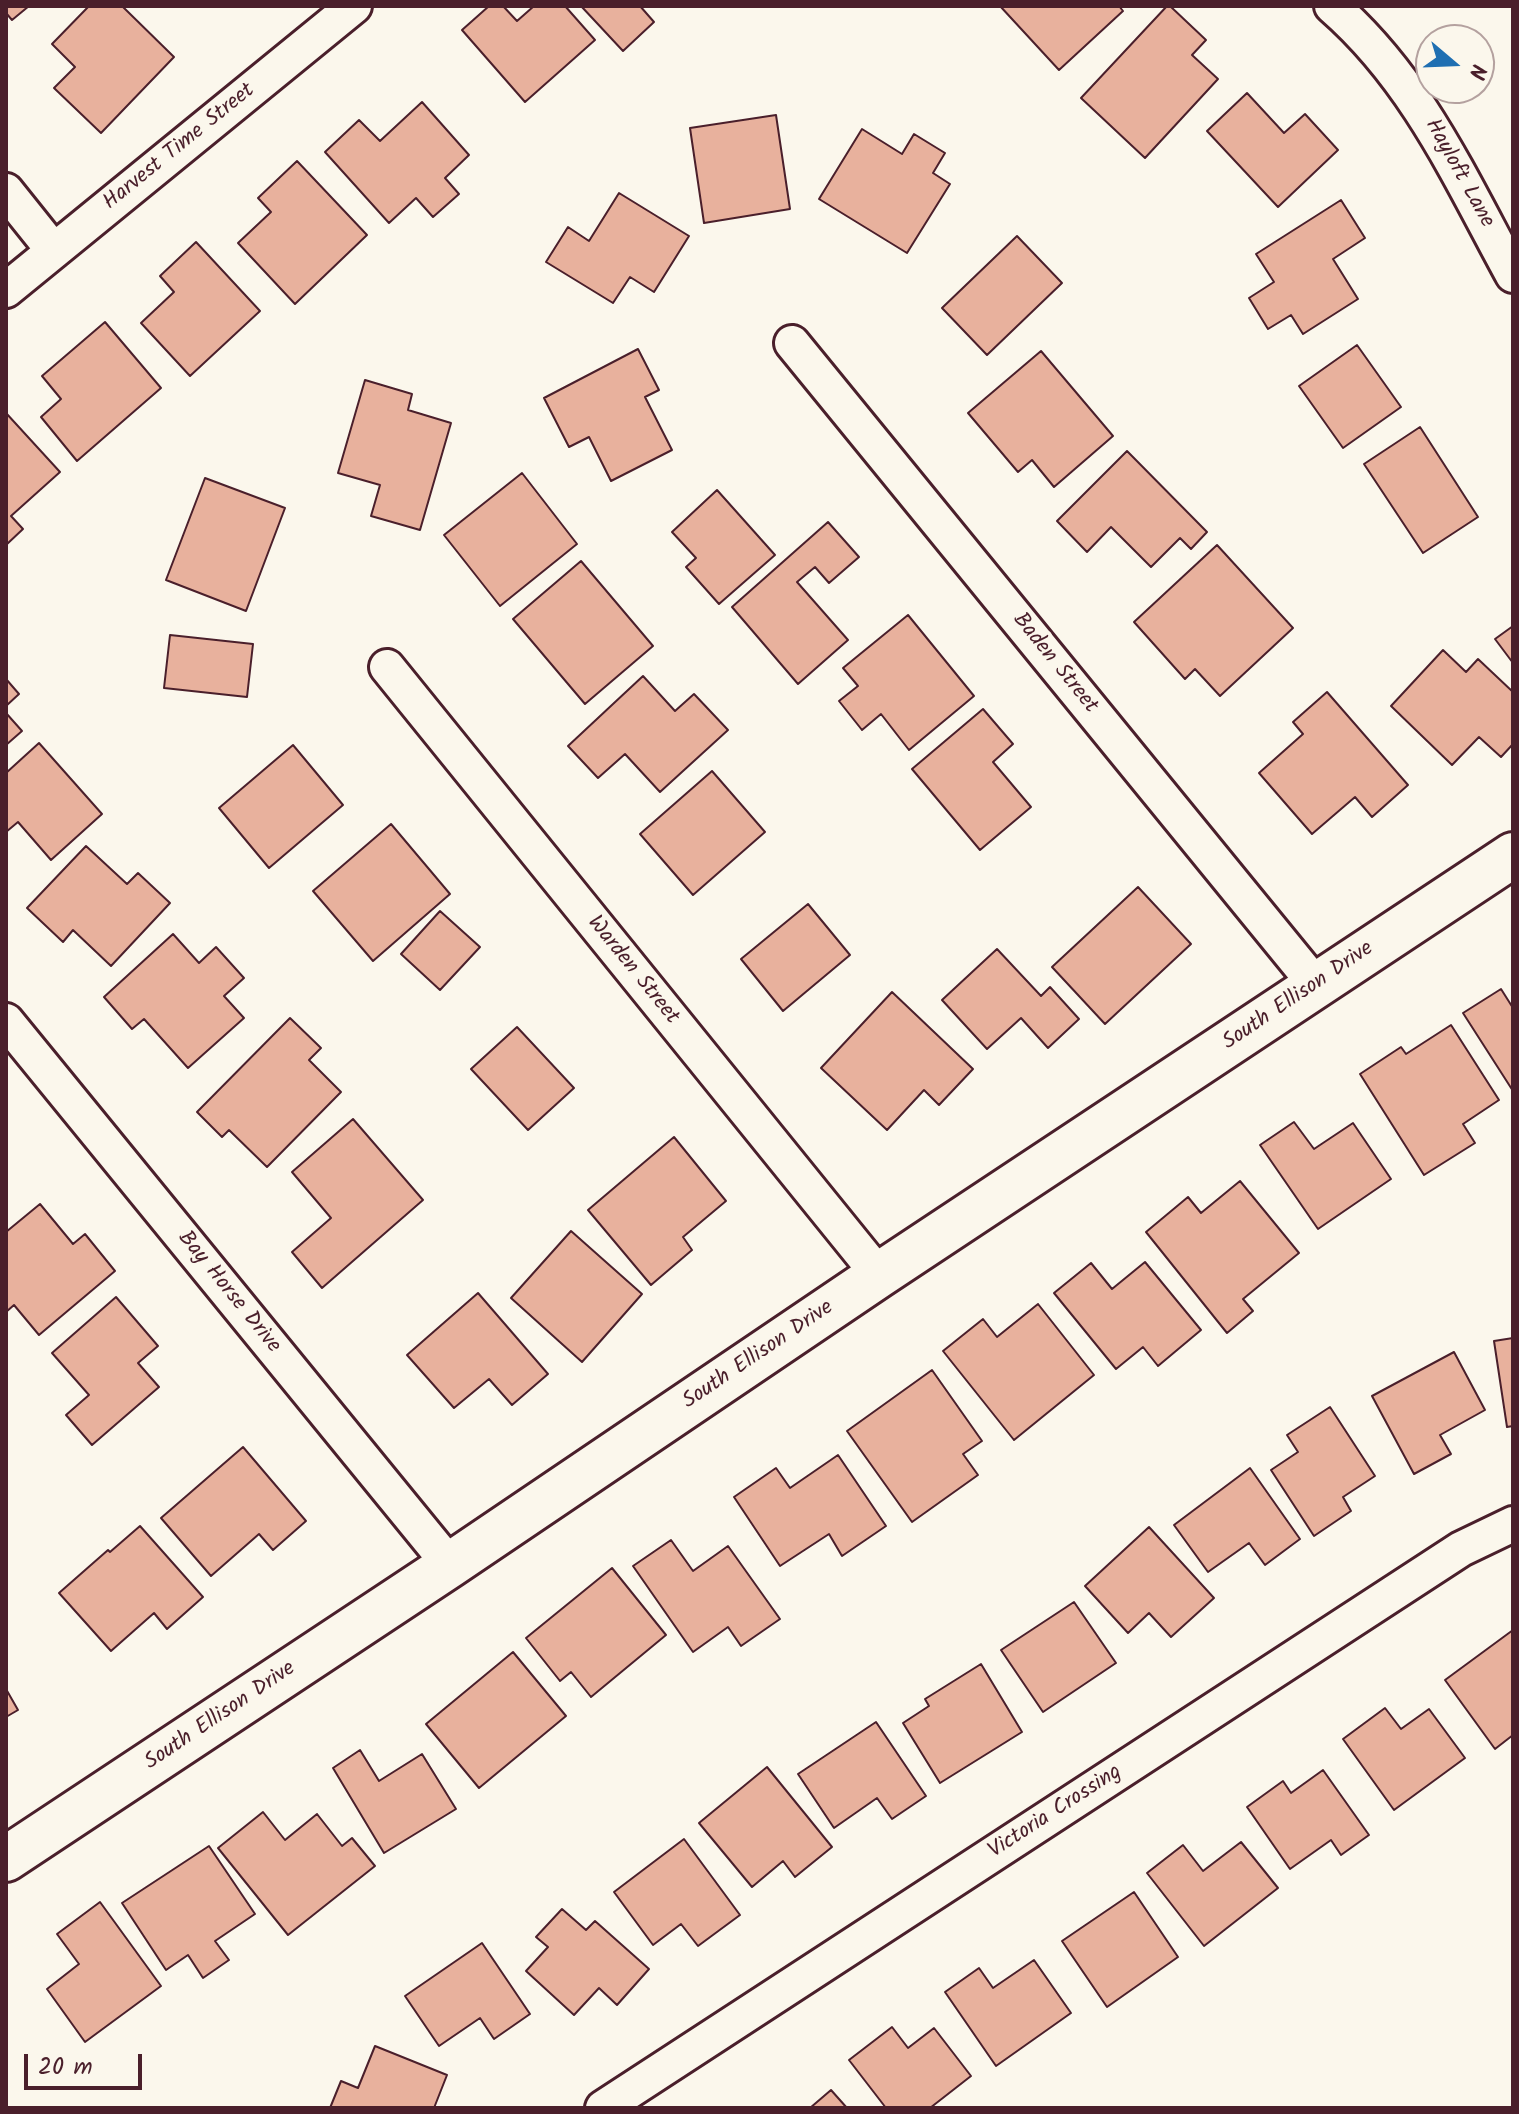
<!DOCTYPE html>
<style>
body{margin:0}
#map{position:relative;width:1519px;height:2114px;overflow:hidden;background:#fbf7ec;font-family:Kalam,sans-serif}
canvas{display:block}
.frame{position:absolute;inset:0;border:8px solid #4a1f2b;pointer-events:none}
.north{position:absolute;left:1415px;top:24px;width:80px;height:80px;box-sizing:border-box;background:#fbf7ec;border:2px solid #b4a19f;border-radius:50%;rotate:109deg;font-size:22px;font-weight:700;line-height:32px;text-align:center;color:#4a1f2b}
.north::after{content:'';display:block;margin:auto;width:28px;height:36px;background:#1f6fb2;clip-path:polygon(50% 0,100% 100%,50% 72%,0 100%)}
.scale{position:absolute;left:24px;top:2054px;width:118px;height:36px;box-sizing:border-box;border:4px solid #4a1f2b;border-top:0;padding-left:10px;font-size:24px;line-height:28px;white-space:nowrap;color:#4a1f2b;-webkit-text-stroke:6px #fbf7ec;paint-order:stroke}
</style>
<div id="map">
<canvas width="1519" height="2114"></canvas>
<div class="frame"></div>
<div class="north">N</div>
<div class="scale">20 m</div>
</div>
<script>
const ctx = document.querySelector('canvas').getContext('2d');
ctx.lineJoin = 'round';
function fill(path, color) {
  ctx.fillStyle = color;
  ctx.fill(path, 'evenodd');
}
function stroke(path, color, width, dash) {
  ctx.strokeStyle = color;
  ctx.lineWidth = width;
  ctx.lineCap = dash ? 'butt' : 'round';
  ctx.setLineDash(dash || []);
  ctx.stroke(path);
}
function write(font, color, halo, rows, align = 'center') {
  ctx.font = font + ' Kalam,sans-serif';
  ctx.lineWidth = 7;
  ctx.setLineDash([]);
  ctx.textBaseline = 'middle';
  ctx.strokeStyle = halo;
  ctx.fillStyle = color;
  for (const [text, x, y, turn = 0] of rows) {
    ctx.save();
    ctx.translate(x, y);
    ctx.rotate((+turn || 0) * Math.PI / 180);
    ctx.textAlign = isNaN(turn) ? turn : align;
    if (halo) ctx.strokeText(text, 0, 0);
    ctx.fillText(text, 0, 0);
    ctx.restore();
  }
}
const building = new Path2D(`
 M 6,6 L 29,6 L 12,20 L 6,13 Z
 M 89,6 L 122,6 L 174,57 L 101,133 L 54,88 L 75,67 L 52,44 Z
 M 489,6 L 503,6 L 517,21 L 534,6 L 565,6 L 595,40 L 525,102 L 462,30 Z
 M 581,6 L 640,6 L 654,22 L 623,51 Z
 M 1000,6 L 1119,6 L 1123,11 L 1059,70 Z
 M 1167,6 L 1170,6 L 1206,40 L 1192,55 L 1218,79 L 1145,158 L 1081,98 Z
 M 1247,93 L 1284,133 L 1305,114 L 1338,150 L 1278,207 L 1207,131 Z
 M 422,102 L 469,155 L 445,178 L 459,194 L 433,217 L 416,198 L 389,223 L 325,152 L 359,120 L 380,141 Z
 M 776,115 L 790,209 L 704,223 L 690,128 Z
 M 862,129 L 902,154 L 914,134 L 945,153 L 933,173 L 950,184 L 907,253 L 819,199 Z
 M 297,161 L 367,235 L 295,304 L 238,243 L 271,212 L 258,198 Z
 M 619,193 L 689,236 L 654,292 L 630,277 L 613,303 L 546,262 L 568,227 L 589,241 Z
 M 1341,200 L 1365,238 L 1333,259 L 1358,299 L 1303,334 L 1291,315 L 1268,329 L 1249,298 L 1274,282 L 1256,254 Z
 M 1017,236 L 1062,283 L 987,355 L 942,308 Z
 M 196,242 L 260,311 L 190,376 L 141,323 L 174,292 L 160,276 Z
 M 105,322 L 161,388 L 77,461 L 41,417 L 61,399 L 42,376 Z
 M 1357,345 L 1401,407 L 1343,448 L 1299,386 Z
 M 638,349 L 659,390 L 645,397 L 672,450 L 611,481 L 589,437 L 569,447 L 544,398 Z
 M 1041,351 L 1113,436 L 1054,487 L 1032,460 L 1018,472 L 968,413 Z
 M 365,380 L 412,394 L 408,410 L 451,423 L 420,530 L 371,516 L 380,485 L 338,473 Z
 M 6,413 L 60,472 L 11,516 L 23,529 L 6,545 Z
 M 1420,427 L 1478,517 L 1423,553 L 1364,464 Z
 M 1127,451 L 1207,532 L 1191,549 L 1180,538 L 1151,567 L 1111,527 L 1087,552 L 1057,521 Z
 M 522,473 L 577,544 L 500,606 L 444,535 Z
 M 205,478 L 285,508 L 246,611 L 166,580 Z
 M 717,490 L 775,555 L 719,604 L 686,567 L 696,558 L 672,532 Z
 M 828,522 L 859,557 L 829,583 L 815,567 L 797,582 L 848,640 L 798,684 L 732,607 Z
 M 1217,545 L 1293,628 L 1220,696 L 1195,669 L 1185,679 L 1134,622 Z
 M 581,561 L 653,646 L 585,704 L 513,619 Z
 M 908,615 L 974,696 L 909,750 L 881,714 L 862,730 L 839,701 L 858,686 L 843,668 Z
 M 1513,626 L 1513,663 L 1495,639 Z
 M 170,635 L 253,644 L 247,697 L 164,688 Z
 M 1443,650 L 1466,672 L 1478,659 L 1513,692 L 1513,744 L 1501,757 L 1479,737 L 1452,765 L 1391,706 Z
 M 643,676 L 675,711 L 694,694 L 728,730 L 660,792 L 625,754 L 598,778 L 568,746 Z
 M 6,679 L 19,694 L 6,706 Z
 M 1327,692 L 1408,785 L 1372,817 L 1355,797 L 1312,834 L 1259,773 L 1303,734 L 1293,722 Z
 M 983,709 L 1013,744 L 993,762 L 1031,807 L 980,850 L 912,769 Z
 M 6,713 L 22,731 L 6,745 Z
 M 39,743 L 102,814 L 51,860 L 18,822 L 6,832 L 6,773 Z
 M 293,745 L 343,805 L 269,868 L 219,808 Z
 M 712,771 L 765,832 L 693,895 L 640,834 Z
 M 391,824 L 450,894 L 373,961 L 313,891 Z
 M 86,846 L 127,884 L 138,873 L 170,903 L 111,966 L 73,930 L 63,942 L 27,908 Z
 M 1138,887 L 1191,944 L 1105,1024 L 1052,967 Z
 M 808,904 L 850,955 L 783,1011 L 741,959 Z
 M 440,911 L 480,947 L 440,990 L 401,954 Z
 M 173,934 L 199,963 L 216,947 L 244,978 L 224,996 L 244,1018 L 188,1068 L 144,1019 L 132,1029 L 104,997 Z
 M 997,949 L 1041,996 L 1050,987 L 1079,1019 L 1048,1048 L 1021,1018 L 987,1049 L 942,1000 Z
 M 1501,989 L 1513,1008 L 1513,1091 L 1463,1013 Z
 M 892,992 L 973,1069 L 939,1105 L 924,1090 L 887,1130 L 821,1068 Z
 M 290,1018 L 321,1048 L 309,1060 L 341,1092 L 267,1167 L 229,1130 L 222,1137 L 197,1112 Z
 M 1451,1025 L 1499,1100 L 1463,1124 L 1475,1143 L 1424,1175 L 1360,1074 L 1401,1047 L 1406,1054 Z
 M 517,1027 L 574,1088 L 528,1130 L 471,1069 Z
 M 353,1119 L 423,1200 L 322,1288 L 292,1252 L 331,1218 L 292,1172 Z
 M 1294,1122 L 1314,1149 L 1353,1123 L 1391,1179 L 1318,1229 L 1260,1145 Z
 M 674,1137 L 726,1201 L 683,1237 L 692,1250 L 651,1285 L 588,1210 Z
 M 1240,1181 L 1299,1253 L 1243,1299 L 1253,1311 L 1227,1333 L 1146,1232 L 1188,1197 L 1201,1213 Z
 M 40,1204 L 73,1244 L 85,1234 L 115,1271 L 39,1335 L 14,1305 L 6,1312 L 6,1232 Z
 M 571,1231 L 642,1294 L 582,1362 L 511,1298 Z
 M 1145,1262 L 1201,1330 L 1158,1366 L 1143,1347 L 1116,1369 L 1054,1293 L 1091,1263 L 1112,1289 Z
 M 478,1293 L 548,1374 L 512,1405 L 489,1379 L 454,1408 L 407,1355 Z
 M 116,1297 L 158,1346 L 138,1363 L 159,1387 L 92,1445 L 66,1415 L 89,1395 L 52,1353 Z
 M 1038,1304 L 1094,1375 L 1014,1440 L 943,1351 L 983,1319 L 997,1337 Z
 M 1513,1338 L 1513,1426 L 1507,1427 L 1494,1341 Z
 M 1454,1352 L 1485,1410 L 1440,1435 L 1451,1454 L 1414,1474 L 1372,1396 Z
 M 932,1370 L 982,1441 L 963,1454 L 978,1475 L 912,1522 L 847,1431 Z
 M 1330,1407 L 1375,1476 L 1343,1497 L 1351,1511 L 1314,1536 L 1271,1470 L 1298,1452 L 1287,1435 Z
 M 243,1447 L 306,1521 L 273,1550 L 259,1534 L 211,1576 L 161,1518 Z
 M 838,1455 L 886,1526 L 842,1556 L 829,1534 L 780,1566 L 734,1497 L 776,1468 L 790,1488 Z
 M 1250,1468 L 1300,1539 L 1265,1565 L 1249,1543 L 1208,1572 L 1174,1525 Z
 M 140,1526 L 203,1597 L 167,1629 L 154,1613 L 111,1651 L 59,1593 L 108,1550 L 110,1552 Z
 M 1149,1527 L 1214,1598 L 1171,1637 L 1149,1613 L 1128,1633 L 1085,1586 Z
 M 671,1540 L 693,1571 L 728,1546 L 780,1619 L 741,1646 L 728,1627 L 693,1652 L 633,1566 Z
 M 612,1568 L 666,1635 L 591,1697 L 571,1672 L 560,1681 L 526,1638 Z
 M 1074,1602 L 1116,1663 L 1043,1712 L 1001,1650 Z
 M 1513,1630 L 1513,1735 L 1495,1749 L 1445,1680 Z
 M 513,1652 L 566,1716 L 479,1788 L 426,1724 Z
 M 981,1664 L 1022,1732 L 940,1783 L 903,1723 L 929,1706 L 925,1699 Z
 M 6,1689 L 18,1710 L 6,1717 Z
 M 1385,1708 L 1401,1729 L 1429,1709 L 1465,1758 L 1394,1810 L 1343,1739 Z
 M 876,1722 L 926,1796 L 892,1819 L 877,1798 L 834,1828 L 798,1774 Z
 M 360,1750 L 379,1781 L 422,1754 L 456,1809 L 384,1853 L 333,1768 Z
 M 767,1767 L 832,1847 L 795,1877 L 783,1861 L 752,1887 L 699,1823 Z
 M 1323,1770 L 1369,1835 L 1341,1855 L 1331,1840 L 1290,1869 L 1247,1807 L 1283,1781 L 1291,1793 Z
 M 263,1812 L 285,1840 L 317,1814 L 342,1846 L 352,1838 L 375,1866 L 288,1935 L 218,1848 Z
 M 684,1839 L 740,1915 L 698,1946 L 681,1924 L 653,1945 L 614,1892 Z
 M 1241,1842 L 1278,1888 L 1204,1946 L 1147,1873 L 1183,1845 L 1203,1871 Z
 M 209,1846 L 255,1914 L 215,1941 L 229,1960 L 203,1978 L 188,1955 L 166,1970 L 122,1903 Z
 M 1134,1892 L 1178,1957 L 1107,2007 L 1062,1941 Z
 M 100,1902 L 161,1986 L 85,2042 L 47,1989 L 79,1964 L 57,1934 Z
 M 562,1909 L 586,1930 L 595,1921 L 649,1969 L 617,2005 L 599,1988 L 574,2015 L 526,1971 L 548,1947 L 536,1937 Z
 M 482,1943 L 530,2014 L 494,2039 L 480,2018 L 439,2046 L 405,1996 Z
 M 1034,1960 L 1071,2013 L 996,2066 L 945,1992 L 979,1968 L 993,1988 Z
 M 892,2027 L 908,2048 L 934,2028 L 971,2076 L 930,2108 L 886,2108 L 849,2060 Z
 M 375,2046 L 447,2075 L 434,2108 L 330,2108 L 341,2081 L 358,2088 Z
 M 831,2090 L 847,2108 L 810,2108 Z`);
fill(building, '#e8b19d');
stroke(building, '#4a1f2b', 2);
const street = new Path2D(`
 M 1332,6 C 1417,80 1460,178 1513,275
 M 6,191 L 54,251
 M 6,290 L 354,6
 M 792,343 L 1316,985
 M 387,667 L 879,1275
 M 6,1021 L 450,1565
 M 603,2108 L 1461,1549 L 1513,1524`);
const secondary = new Path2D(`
 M 6,1859 L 450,1565 L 879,1275 L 1513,855`);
stroke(street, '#4a1f2b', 40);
stroke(secondary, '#4a1f2b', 50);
stroke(street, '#fbf7ec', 34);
stroke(secondary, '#fbf7ec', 44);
write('22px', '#4a1f2b', '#fbf7ec', [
 ["Harvest Time Street",180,148,-39],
 ["Hayloft Lane",1458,174,61],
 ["Baden Street",1054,664,51],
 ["Warden Street",632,971,51],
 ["South Ellison Drive",1299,997,-34],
 ["Bay Horse Drive",228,1293,51],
 ["South Ellison Drive",759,1356,-34],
 ["South Ellison Drive",221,1717,-34],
 ["Victoria Crossing",1056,1813,-33]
]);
</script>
